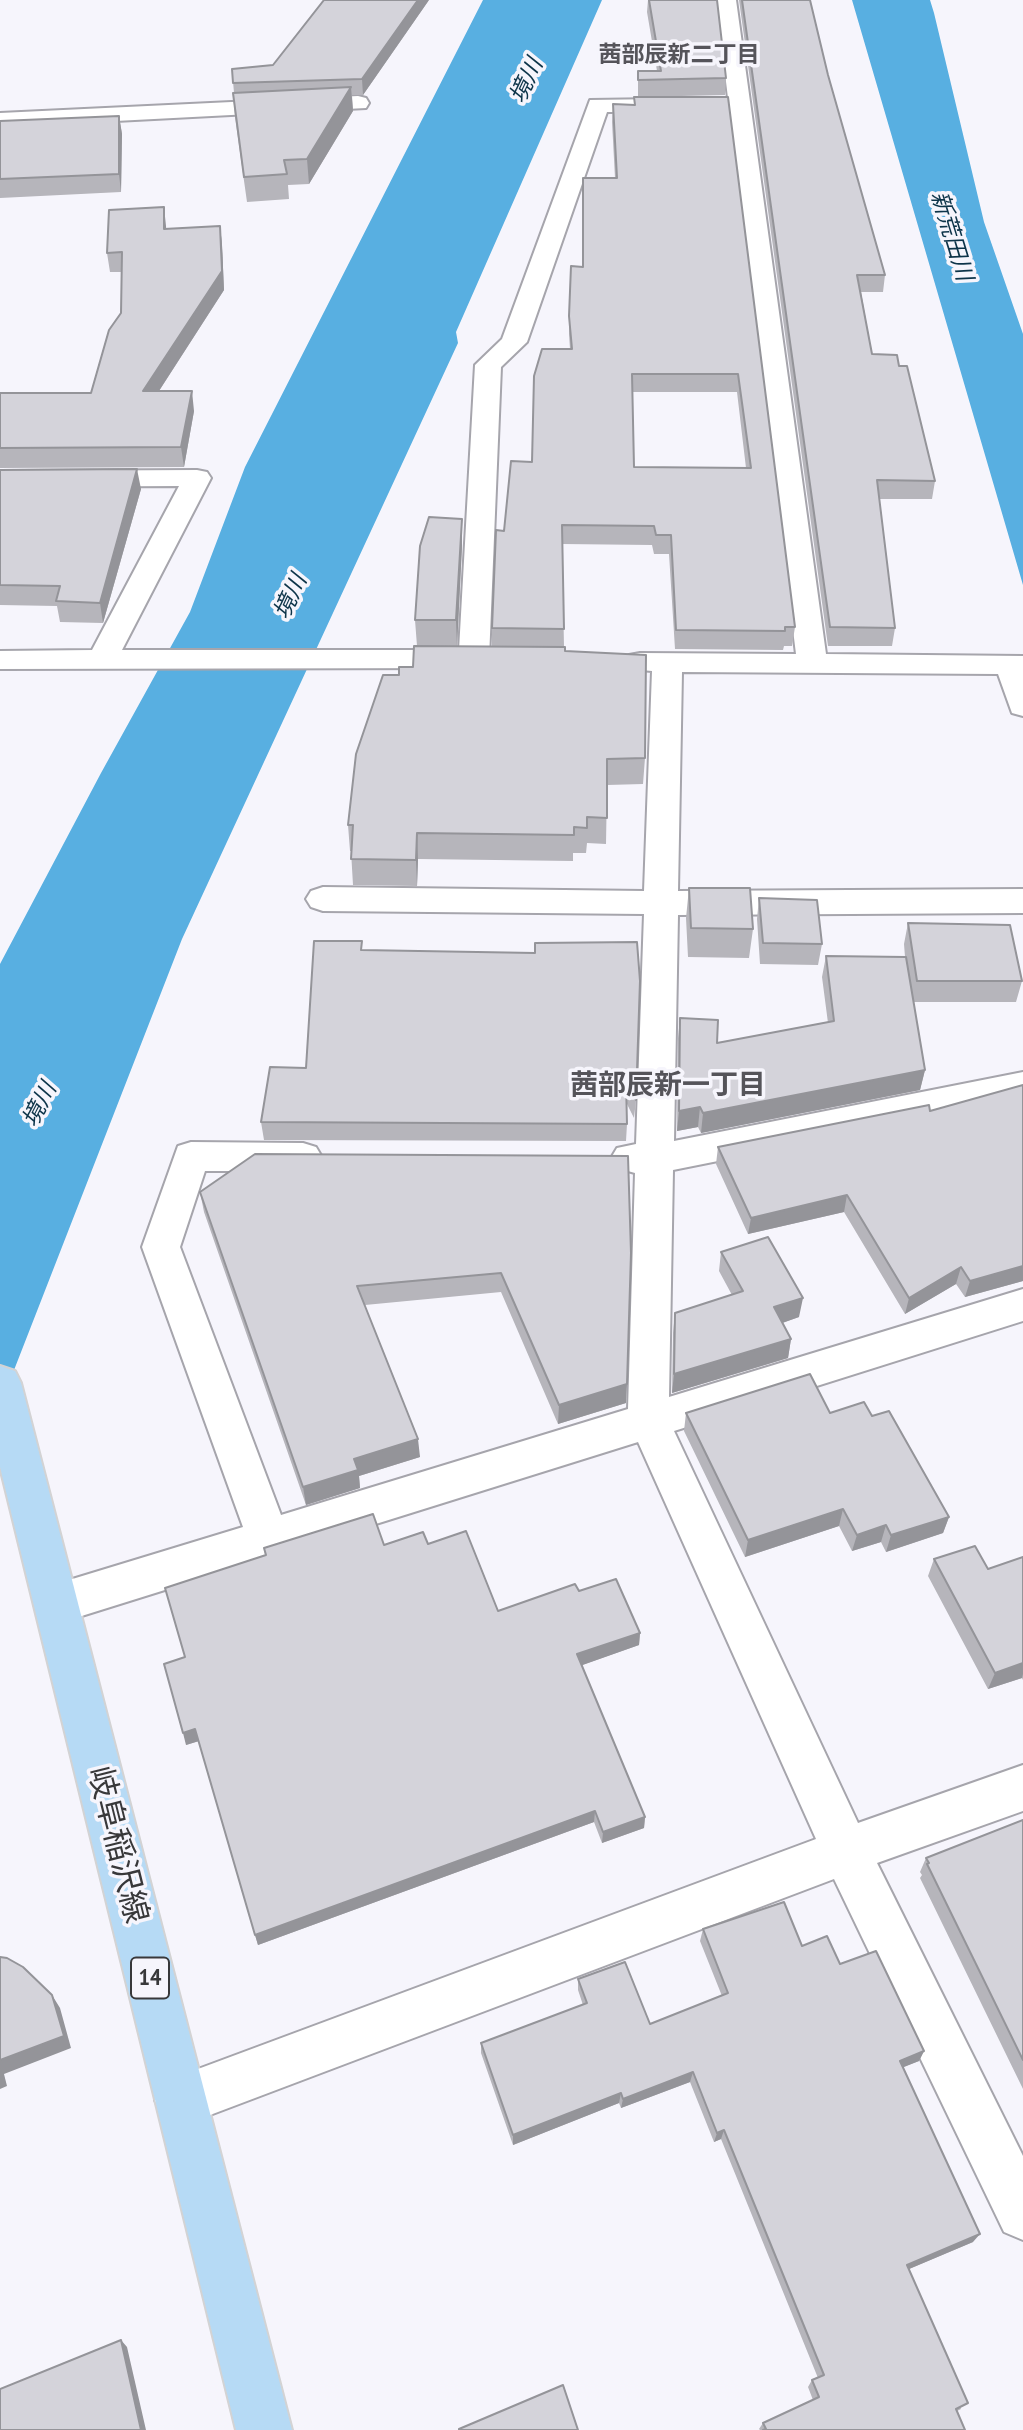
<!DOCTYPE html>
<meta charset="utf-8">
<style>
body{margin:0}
canvas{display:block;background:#f6f5fc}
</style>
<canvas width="1023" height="2430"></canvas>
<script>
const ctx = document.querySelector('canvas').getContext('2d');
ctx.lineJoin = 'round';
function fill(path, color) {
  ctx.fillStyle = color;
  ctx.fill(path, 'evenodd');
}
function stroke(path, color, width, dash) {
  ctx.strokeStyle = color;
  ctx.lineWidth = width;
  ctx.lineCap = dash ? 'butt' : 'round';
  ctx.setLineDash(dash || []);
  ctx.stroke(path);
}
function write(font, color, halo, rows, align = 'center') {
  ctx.font = font + ' "PT Sans Narrow","Noto Sans JP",sans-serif';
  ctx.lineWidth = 7;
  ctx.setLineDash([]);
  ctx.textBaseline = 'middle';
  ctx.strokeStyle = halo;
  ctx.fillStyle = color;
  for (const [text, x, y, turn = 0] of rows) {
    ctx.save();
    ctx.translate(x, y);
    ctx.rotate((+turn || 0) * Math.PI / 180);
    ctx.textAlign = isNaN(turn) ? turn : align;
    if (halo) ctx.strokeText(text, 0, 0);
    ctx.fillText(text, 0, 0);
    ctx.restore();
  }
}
fill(new Path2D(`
 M 483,0 L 602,0 L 456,332 L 458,343 L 182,939 L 0,1406 L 0,964 L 101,773 L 190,612 L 245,467 Z
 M 852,0 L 930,0 L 934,13 L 984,222 L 1023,334 L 1023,585 Z`), '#58afe1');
const street = new Path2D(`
 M 716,0 L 736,0 L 826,654 L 1023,656 L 1023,716 L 1012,713 L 998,674 L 682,672 L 678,891 L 1023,889 L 1023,913 L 678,915 L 674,1141 L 1023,1072 L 1023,1100 L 673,1170 L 669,1397 L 1023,1289 L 1023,1321 L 674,1431 L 858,1823 L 1023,1765 L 1023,1811 L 877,1863 L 1023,2156 L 1023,2240 L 1004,2232 L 834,1879 L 181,2126 L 163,2118 L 155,2100 L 163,2082 L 816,1839 L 638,1442 L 56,1624 L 40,1618 L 34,1604 L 40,1590 L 56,1584 L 243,1527 L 142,1247 L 178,1146 L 191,1142 L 303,1143 L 316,1147 L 322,1157 L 316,1167 L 303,1171 L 205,1171 L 180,1247 L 281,1515 L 628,1409 L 635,1173 L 617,1168 L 611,1158 L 617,1148 L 636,1144 L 644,914 L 323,911 L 311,907 L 306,899 L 311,891 L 323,887 L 644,891 L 652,671 L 629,669 L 625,662 L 629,655 L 640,653 L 796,654 L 729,112 L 607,112 L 527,342 L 501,367 L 489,659 L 485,666 L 474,668 L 0,669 L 0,651 L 92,650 L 179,486 L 0,487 L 0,471 L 197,470 L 207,472 L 211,478 L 122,650 L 459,650 L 475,365 L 502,339 L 590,100 L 728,98 Z
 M 358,96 L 366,98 L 369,103 L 366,108 L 0,127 L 0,113 Z`);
const primary = new Path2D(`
 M 0,1366 L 15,1371 L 21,1383 L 292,2430 L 236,2430 L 0,1467 Z`);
stroke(street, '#a6a5ac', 4);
stroke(primary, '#d3d3d4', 4);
fill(street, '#fff');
fill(primary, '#b6daf5');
fill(new Path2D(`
 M 429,0 L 363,95 L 352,95 L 353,111 L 309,184 L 288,185 L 289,199 L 247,202 L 235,117 L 233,93 L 234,93 L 232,69 L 273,65 Z
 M 648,0 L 717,0 L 726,78 L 725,95 L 638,97 L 638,71 L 657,71 L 647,12 Z
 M 739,0 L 810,0 L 828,75 L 885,275 L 883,292 L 861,292 L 872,354 L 899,366 L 935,481 L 932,499 L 879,499 L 895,628 L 892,646 L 828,646 Z
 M 634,97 L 728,97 L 795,627 L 792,646 L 784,646 L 783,650 L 675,649 L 669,554 L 654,554 L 652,545 L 562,544 L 564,647 L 565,651 L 645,758 L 643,784 L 607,785 L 606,844 L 587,843 L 586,853 L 573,853 L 573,861 L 418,859 L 417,886 L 353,885 L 351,851 L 350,851 L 348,825 L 399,675 L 413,667 L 417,646 L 415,620 L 462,546 L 457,646 L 492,646 L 492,628 L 504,531 L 532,462 L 570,349 L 569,334 L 571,266 L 582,267 L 615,178 L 612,122 L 613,104 L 634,105 ZM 632,392 L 737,392 L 746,468 L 634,467 Z
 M 119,116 L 122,134 L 121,192 L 0,198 L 0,121 Z
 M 220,226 L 222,245 L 224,290 L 159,391 L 194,411 L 184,467 L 0,468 L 0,393 L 91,393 L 121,313 L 121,272 L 110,272 L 107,253 L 167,229 Z
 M 0,470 L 141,489 L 103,623 L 60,622 L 57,606 L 0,605 Z
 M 689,888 L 753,929 L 749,958 L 688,957 L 686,918 Z
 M 759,898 L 822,944 L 818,965 L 760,964 L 757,919 Z
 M 908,923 L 1022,981 L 1016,1002 L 913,1002 L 925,1070 L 920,1090 L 701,1133 L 698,1127 L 677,1131 L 678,1038 L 680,1018 L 717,1043 L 828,1023 L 822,977 L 826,956 L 905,957 L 904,944 Z
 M 637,942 L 636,1100 L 634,1118 L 627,1104 L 627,1124 L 626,1141 L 264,1140 L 261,1122 L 306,1068 L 362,950 L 535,953 Z
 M 1023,1085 L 1023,1281 L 965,1297 L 956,1284 L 905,1314 L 844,1212 L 748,1234 L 716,1164 L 718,1147 L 930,1111 Z
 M 628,1156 L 626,1403 L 558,1424 L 501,1292 L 365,1305 L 420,1457 L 359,1476 L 360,1488 L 306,1505 L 204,1212 L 200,1192 Z
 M 721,1252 L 799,1317 L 782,1323 L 791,1339 L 788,1358 L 672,1393 L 673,1333 L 675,1313 L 732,1295 L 719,1271 Z
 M 686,1413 L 830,1413 L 872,1416 L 949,1517 L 943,1533 L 886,1552 L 881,1542 L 852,1551 L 839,1526 L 745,1557 L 684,1431 Z
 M 428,1544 L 498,1611 L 579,1591 L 640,1633 L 639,1645 L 582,1665 L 645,1817 L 644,1828 L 602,1843 L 594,1822 L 258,1945 L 199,1741 L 186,1745 L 185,1657 L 265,1555 L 264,1548 Z
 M 1023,1557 L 1023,1680 L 1022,1678 L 988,1689 L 928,1576 L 934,1559 L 988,1569 Z
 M 1023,1820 L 1023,2089 L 920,1878 L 922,1875 L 920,1872 L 926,1858 Z
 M 703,1929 L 802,1946 L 840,1964 L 924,2051 L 919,2061 L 903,2067 L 973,2242 L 909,2269 L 961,2409 L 957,2411 L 965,2430 L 760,2430 L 759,2429 L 763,2423 L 813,2400 L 808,2387 L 812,2380 L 818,2378 L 721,2139 L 714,2142 L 690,2082 L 621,2108 L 619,2103 L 513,2145 L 481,2053 L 481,2043 L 583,2005 L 578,1990 L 578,1979 L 650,2024 L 722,1996 L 700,1941 Z`), '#b6b5bb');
fill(new Path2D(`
 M 418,0 L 429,0 L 363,95 L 362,79 Z
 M 351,87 L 353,111 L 309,184 L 307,159 Z
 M 119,116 L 122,134 L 121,192 L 119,174 Z
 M 164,207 L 166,226 L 167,248 L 164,229 Z
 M 220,226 L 222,245 L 224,290 L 146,411 L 143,391 Z
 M 192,391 L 194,411 L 184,467 L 181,447 Z
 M 137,469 L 141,489 L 103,623 L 100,603 Z
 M 462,519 L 462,546 L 457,647 L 456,620 Z
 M 417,833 L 418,859 L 417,886 L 416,860 Z
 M 925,1070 L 920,1090 L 701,1133 L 703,1113 Z
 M 700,1107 L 698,1127 L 677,1131 L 679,1111 Z
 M 847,1195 L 844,1212 L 748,1234 L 751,1218 Z
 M 1023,1266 L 1023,1281 L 965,1297 L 970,1281 Z
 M 961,1267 L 956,1284 L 905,1314 L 909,1298 Z
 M 803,1298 L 799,1317 L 771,1327 L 774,1307 Z
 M 791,1339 L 788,1358 L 672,1393 L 674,1374 Z
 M 627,1384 L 626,1403 L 558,1424 L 559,1405 Z
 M 418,1439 L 420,1457 L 359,1476 L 360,1488 L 306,1505 L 303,1487 L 354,1459 Z
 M 843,1509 L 839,1526 L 745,1557 L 748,1540 Z
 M 949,1517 L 943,1533 L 886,1552 L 891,1535 Z
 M 886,1525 L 881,1542 L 852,1551 L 857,1535 Z
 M 640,1633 L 639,1645 L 577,1667 L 577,1654 Z
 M 1023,1663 L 1023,1674 L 1022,1678 L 988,1689 L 995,1673 Z
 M 195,1729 L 199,1741 L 186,1745 L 183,1733 Z
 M 595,1811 L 594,1822 L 258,1945 L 255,1935 Z
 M 645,1817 L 644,1828 L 602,1843 L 603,1832 Z
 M 52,1995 L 60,2008 L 71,2048 L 4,2074 L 7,2086 L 0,2089 L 0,2060 Z
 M 924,2051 L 919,2061 L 894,2071 L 900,2061 Z
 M 693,2072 L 690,2082 L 621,2108 L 623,2099 Z
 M 621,2093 L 619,2103 L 513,2145 L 513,2135 Z
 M 724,2130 L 721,2139 L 714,2142 L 717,2133 Z
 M 980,2234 L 973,2242 L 902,2272 L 907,2265 Z
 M 121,2340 L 127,2347 L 146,2430 L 141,2430 Z`), '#949499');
const building = new Path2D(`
 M 324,0 L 418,0 L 362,79 L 233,83 L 232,69 L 273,65 Z
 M 649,0 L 717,0 L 726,78 L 638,80 L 638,71 L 661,71 Z
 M 742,0 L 810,0 L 828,75 L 885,275 L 857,275 L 872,354 L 897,355 L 899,366 L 907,366 L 935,481 L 877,480 L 895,628 L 830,627 Z
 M 351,87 L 307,159 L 284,160 L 287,174 L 244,177 L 233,93 Z
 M 634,97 L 728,97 L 795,627 L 785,627 L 785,631 L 676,630 L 671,535 L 656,535 L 654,526 L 562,525 L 564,629 L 492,628 L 496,530 L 504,531 L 511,461 L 532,462 L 534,376 L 542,349 L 572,349 L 569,316 L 571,266 L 583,267 L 583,178 L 617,178 L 613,104 L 635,105 ZM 632,374 L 738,374 L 751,468 L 634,467 Z
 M 119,116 L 119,174 L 0,179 L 0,121 Z
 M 164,207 L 164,229 L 220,226 L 222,271 L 143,391 L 192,391 L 181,447 L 0,448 L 0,393 L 91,393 L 109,330 L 121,313 L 122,252 L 107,253 L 109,210 Z
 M 137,469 L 100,603 L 56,601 L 60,586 L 0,585 L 0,470 Z
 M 429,517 L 462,519 L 456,620 L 415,620 L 420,546 Z
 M 414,646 L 565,647 L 565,651 L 646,655 L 645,758 L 607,759 L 607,818 L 587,817 L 587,828 L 574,827 L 574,835 L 417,833 L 416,860 L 351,859 L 353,825 L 348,825 L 356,754 L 383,675 L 399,675 L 399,667 L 413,667 Z
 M 689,888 L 750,888 L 753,929 L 691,928 Z
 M 759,898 L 817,900 L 822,944 L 763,943 Z
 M 908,923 L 1010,925 L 1022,981 L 917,981 Z
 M 314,941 L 362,941 L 361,950 L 535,953 L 535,943 L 637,942 L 640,981 L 636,1100 L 626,1083 L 627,1124 L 261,1122 L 270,1067 L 306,1068 Z
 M 826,956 L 906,957 L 925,1070 L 703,1113 L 700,1107 L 679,1111 L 680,1018 L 718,1020 L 717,1043 L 834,1021 Z
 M 1023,1085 L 1023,1266 L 970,1281 L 961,1267 L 909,1298 L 847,1195 L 751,1218 L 718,1147 L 929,1105 L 930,1111 Z
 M 255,1154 L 628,1156 L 631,1253 L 627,1384 L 559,1405 L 501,1273 L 357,1286 L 418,1439 L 354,1459 L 358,1470 L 303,1487 L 200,1192 Z
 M 768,1237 L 803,1298 L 774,1307 L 791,1339 L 674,1374 L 675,1313 L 743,1291 L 721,1252 Z
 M 810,1374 L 830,1413 L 864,1402 L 872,1416 L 889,1411 L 949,1517 L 891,1535 L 886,1525 L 857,1535 L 843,1509 L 748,1540 L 686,1413 Z
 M 373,1514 L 384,1545 L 423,1532 L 428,1544 L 466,1531 L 498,1611 L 575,1584 L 579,1591 L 616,1579 L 640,1633 L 577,1654 L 645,1817 L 603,1832 L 595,1811 L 255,1935 L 195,1729 L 183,1733 L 164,1664 L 185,1657 L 165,1588 L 266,1555 L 264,1548 Z
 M 975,1546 L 988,1569 L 1023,1557 L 1023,1663 L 995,1673 L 934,1559 Z
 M 1023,1820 L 1023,2060 L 927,1864 L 929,1863 L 926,1858 Z
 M 784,1902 L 802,1946 L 827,1936 L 840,1964 L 876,1951 L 924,2051 L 900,2061 L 980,2234 L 907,2265 L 968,2403 L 956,2409 L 965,2430 L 763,2430 L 766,2429 L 763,2423 L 819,2397 L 812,2380 L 824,2375 L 724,2130 L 717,2133 L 693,2072 L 623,2099 L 621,2093 L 513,2135 L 481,2043 L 587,2003 L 578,1979 L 625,1962 L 650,2024 L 728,1993 L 703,1929 Z
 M 0,1957 L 7,1958 L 23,1967 L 52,1995 L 64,2036 L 0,2060 Z
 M 121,2340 L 141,2430 L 0,2430 L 0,2389 Z
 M 563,2385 L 578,2430 L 459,2430 L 459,2429 Z`);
fill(building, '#d4d3da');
stroke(building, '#949499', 2);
write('bold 23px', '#55545a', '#f6f5fc', [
 ["茜部辰新二丁目",679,55]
]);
write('italic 23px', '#0d3449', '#f6f5fc', [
 ["境川",527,81,-65],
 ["新荒田川",951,236,73],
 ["境川",291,597,-65],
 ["境川",40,1105,-63]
]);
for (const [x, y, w] of [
 [150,1978,38]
]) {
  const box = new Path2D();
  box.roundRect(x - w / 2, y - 20.5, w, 41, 5);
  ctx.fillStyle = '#f6f5fc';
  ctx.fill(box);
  stroke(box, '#38383a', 2);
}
write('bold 24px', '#38383a', null, [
 ["14",150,1978]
]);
write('bold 28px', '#55545a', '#f6f5fc', [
 ["茜部辰新一丁目",668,1086]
]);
write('32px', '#38383a', '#f6f5fc', [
 ["岐阜稲沢線",117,1845,76]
]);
</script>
